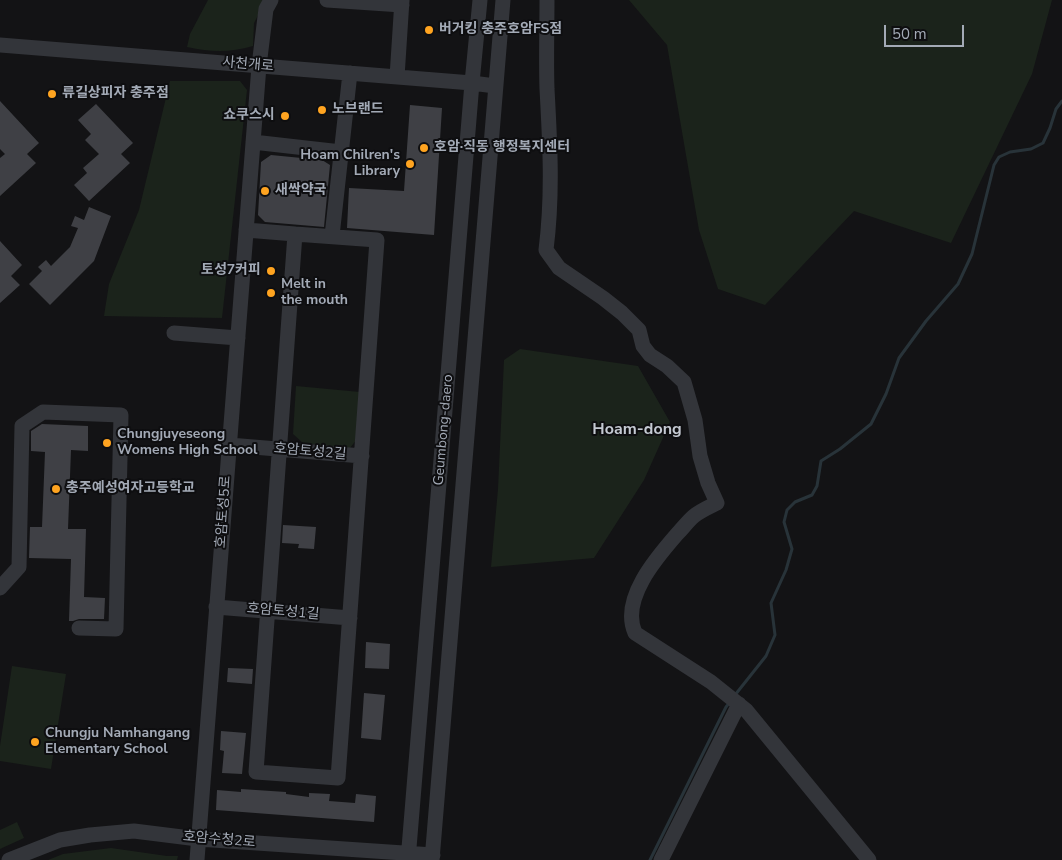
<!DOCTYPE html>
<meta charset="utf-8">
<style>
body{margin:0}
#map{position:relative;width:1062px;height:860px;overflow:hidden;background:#131315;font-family:"Nunito Sans",sans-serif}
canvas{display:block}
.scale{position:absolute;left:884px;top:25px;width:80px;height:22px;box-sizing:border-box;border:2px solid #a3aab6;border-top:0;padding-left:6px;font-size:15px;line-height:18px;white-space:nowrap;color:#a3aab6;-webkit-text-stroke:4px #0e0e10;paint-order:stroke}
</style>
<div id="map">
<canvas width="1062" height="860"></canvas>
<div class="scale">50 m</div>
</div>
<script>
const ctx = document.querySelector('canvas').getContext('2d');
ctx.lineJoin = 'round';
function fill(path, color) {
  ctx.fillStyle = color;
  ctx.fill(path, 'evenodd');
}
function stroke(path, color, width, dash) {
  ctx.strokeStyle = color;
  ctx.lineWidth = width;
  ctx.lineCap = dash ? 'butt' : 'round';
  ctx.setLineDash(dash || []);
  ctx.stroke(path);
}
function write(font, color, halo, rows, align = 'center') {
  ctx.font = font + ' "Nunito Sans","Noto Sans KR",sans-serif';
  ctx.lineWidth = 4;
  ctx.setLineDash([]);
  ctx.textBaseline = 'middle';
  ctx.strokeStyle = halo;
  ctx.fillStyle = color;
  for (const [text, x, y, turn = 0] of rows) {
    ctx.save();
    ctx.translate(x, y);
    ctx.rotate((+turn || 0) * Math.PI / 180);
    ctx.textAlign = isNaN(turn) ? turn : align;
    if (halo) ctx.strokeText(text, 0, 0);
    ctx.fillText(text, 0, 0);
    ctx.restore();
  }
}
fill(new Path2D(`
 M 208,0 L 266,0 L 254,23 L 253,46 C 229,53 211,52 187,47 L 190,34 Z
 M 629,0 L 1052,0 L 1032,74 L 951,243 L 854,211 L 765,305 L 718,289 L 699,230 L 667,45 Z
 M 170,81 L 240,81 L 247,90 L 222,318 L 104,316 L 109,284 L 139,210 Z
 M 520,349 L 638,366 L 670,422 L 644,480 L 594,558 L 491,567 L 498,489 L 504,360 Z
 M 296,386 L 360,392 L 357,439 L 350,448 L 303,443 L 293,434 Z
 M 12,666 L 66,674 L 51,769 L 0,761 L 0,746 Z
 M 17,822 L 24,838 L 0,849 L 0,830 Z
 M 111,848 L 167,856 L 178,856 L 177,860 L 48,860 L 63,854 Z`), '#1b231b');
stroke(new Path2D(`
 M 735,695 L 766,656 L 775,635 L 771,603 L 786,570 L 792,549 L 784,522 L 787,510 L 795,502 L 812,495 L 817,486 L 821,461 L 840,449 L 871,424 L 886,394 L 899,358 L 926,321 L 958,284 L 972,254 L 994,165 L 999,157 L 1010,152 L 1031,149 L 1043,143 L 1050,128 L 1056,109 L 1062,101
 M 650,860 L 726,707 L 730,702`), '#283339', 3);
fill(new Path2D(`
 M 0,101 L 39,143 L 27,154 L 36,163 L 0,196 L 0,158 L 5,154 L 0,149 Z
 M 96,104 L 133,143 L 121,154 L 130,163 L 89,201 L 74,185 L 87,173 L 83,168 L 99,154 L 85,140 L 91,134 L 78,120 Z
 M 410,105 L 442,108 L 434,235 L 347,228 L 349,188 L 404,191 Z
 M 271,155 L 322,160 L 330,165 L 324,227 L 265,222 L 258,215 L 261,162 Z
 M 89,207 L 111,216 L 94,261 L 50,305 L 29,284 L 42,271 L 38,267 L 46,260 L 51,266 L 70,247 L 78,228 L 71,226 L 75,216 L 84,220 Z
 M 0,241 L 22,265 L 11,276 L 20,285 L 0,303 Z
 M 42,424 L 88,426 L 88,451 L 71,450 L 68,529 L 86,529 L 84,597 L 105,598 L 104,619 L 79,619 L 73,621 L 69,621 L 71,559 L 29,558 L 30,527 L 42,527 L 45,452 L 31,451 L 31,431 Z
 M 283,525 L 316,527 L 314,549 L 298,548 L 299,544 L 282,543 Z
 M 366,642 L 390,644 L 389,669 L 365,668 Z
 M 228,668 L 253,669 L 252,684 L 227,682 Z
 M 364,693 L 385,695 L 381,740 L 361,738 Z
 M 221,731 L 246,733 L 242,774 L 222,773 L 224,751 L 220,750 Z
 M 241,789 L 286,792 L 286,794 L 309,797 L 309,793 L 330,794 L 329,801 L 355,803 L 356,794 L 376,796 L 374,822 L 216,810 L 217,790 L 241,792 Z`), '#3f4045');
stroke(new Path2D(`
 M 327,0 L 402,5
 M 547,0 C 547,29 546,59 547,89 C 550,143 553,195 546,250 L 559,268 L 603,298 L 622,313 L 639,330 L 643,346 L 650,355 L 667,366 L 684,382 L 695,420 L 700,456 L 708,483 L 717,503 C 709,507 700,511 694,516 C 688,521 683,528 678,533 C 657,557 620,599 635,633 L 711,682 L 746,710 L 869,860
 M 0,45 L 472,83 L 495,86
 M 397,77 L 402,0
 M 253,142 L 341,152
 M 246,230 L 295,234
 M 295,234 L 377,240 L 338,778 L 256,772 Z
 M 332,236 L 350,73
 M 174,333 L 238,338
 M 229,445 L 362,456
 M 0,588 L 19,567 L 22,426 L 43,412 L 121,415 L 116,629 L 79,628
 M 216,607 L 350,618
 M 9,860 L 60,840 L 90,835 L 134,831 L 198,839 L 433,855
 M 197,860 L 259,66 L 266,9 L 271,0
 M 408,860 L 472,83 L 480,0
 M 432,860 L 503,0
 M 661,860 L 739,704`), '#33353a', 15);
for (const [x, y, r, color] of [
 [429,30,5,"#ffa420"],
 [52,94,5,"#ffa420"],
 [322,110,5,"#ffa420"],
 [285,116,5,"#ffa420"],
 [424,148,5,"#ffa420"],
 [410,164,5,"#ffa420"],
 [265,191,5,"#ffa420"],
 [271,271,5,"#ffa420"],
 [271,293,5,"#ffa420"],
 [107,443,5,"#ffa420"],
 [56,489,5,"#ffa420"],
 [35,742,5,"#ffa420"]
]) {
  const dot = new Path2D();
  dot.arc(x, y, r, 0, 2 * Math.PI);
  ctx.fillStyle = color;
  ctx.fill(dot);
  stroke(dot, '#0e0e10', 2);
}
write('bold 14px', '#a3aab6', '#0e0e10', [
 ["버거킹 충주호암FS점",439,30],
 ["류길상피자 충주점",62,94],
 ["노브랜드",332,110],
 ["쇼쿠스시",275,116,"right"],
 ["호암·직동 행정복지센터",434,148],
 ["Hoam Chilren's",400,156,"right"],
 ["Library",400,172,"right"],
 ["새싹약국",275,191],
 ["토성7커피",261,271,"right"],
 ["Melt in",281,285],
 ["the mouth",281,301],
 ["Chungjuyeseong",117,435],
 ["Womens High School",117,451],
 ["충주예성여자고등학교",66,489],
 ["Chungju Namhangang",45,734],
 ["Elementary School",45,750]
], 'left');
write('14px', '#a3aab6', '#0e0e10', [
 ["사천개로",248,65,5],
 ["Geumbong-daero",444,430,-85],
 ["호암토성2길",310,452,5],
 ["호암토성5로",224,512,-86],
 ["호암토성1길",283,612,5],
 ["호암수청2로",219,840,5]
]);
write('bold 16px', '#c4c9d2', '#0e0e10', [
 ["Hoam-dong",637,430]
]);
</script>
